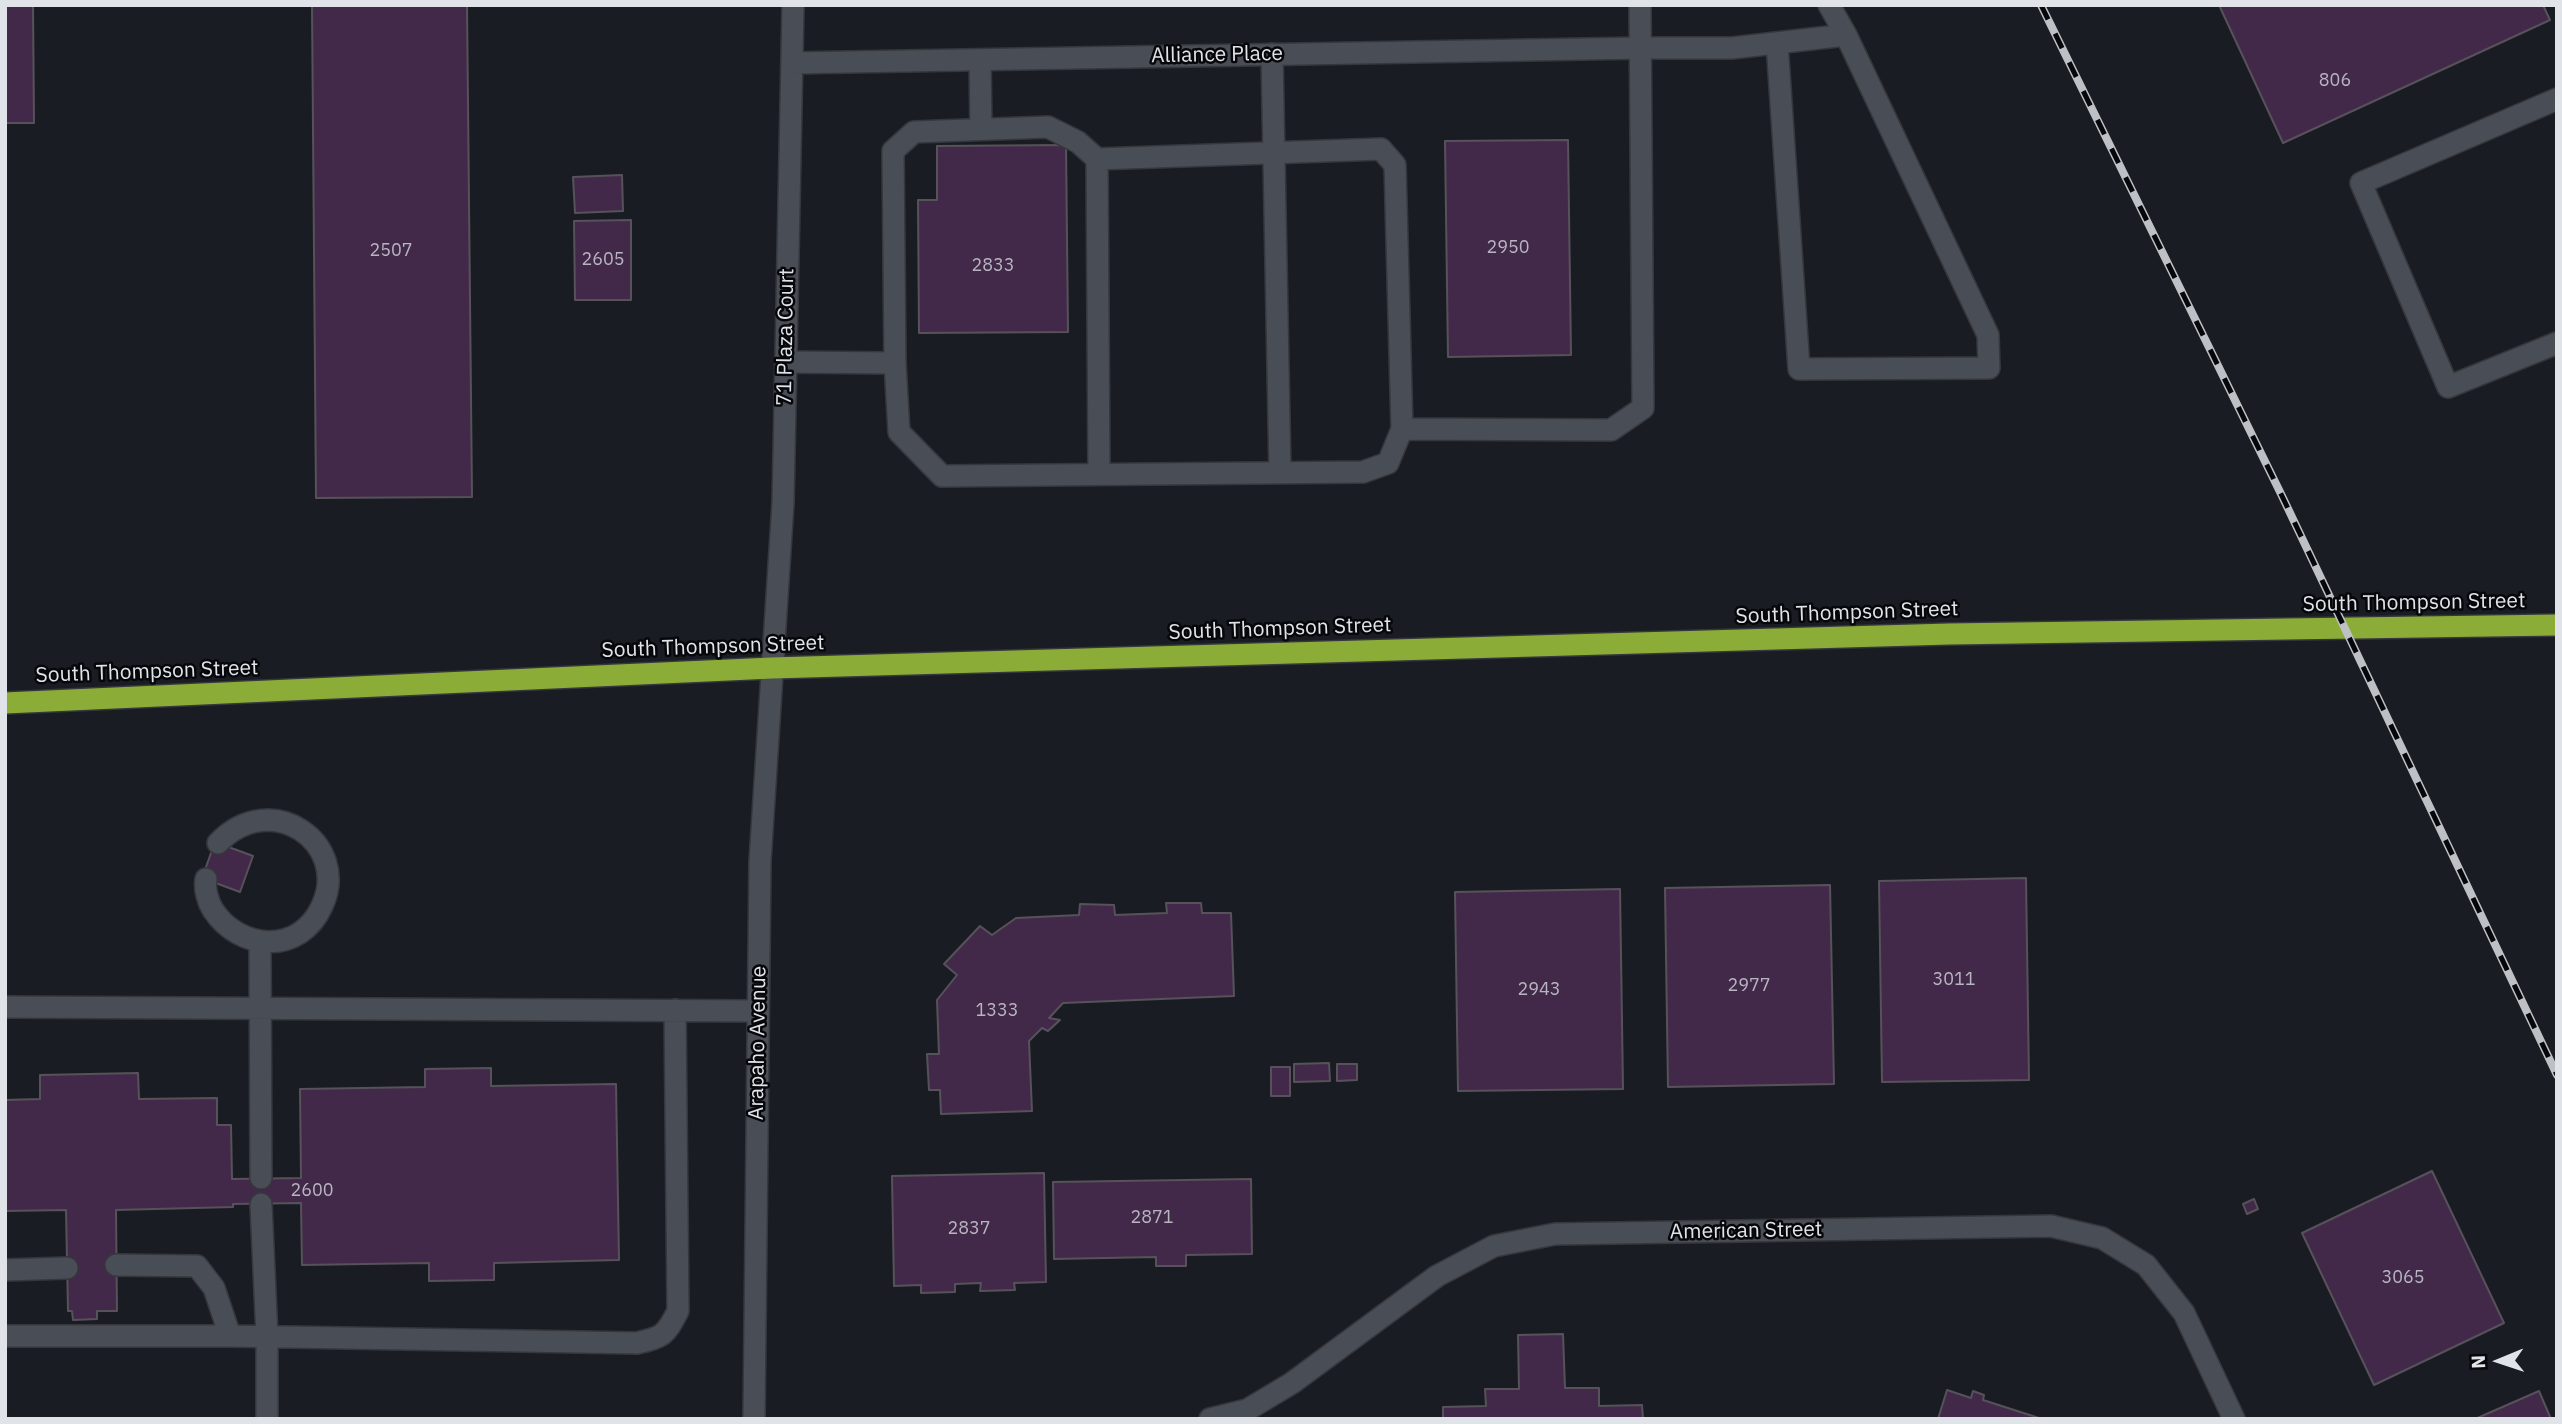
<!DOCTYPE html>
<style>
body{margin:0}
#map{position:relative;width:2562px;height:1424px;overflow:hidden;background:#191d23;font-family:"IBM Plex Sans",sans-serif}
canvas{display:block}
.frame{position:absolute;inset:0;border:7px solid #e0e3e8;pointer-events:none}
.north{position:absolute;left:2464px;top:1326px;width:70px;height:70px;-webkit-text-stroke:5px #06070a;paint-order:stroke;rotate:268deg;font-size:19px;font-weight:700;line-height:28px;text-align:center;color:#e0e3e8}
.north::after{content:'';display:block;margin:auto;width:24px;height:32px;background:#e0e3e8;clip-path:polygon(50% 0,100% 100%,50% 72%,0 100%)}
</style>
<div id="map">
<canvas width="2562" height="1424"></canvas>
<div class="frame"></div>
<div class="north">N</div>
</div>
<script>
const ctx = document.querySelector('canvas').getContext('2d');
ctx.lineJoin = 'round';
function fill(path, color) {
  ctx.fillStyle = color;
  ctx.fill(path, 'evenodd');
}
function stroke(path, color, width, dash) {
  ctx.strokeStyle = color;
  ctx.lineWidth = width;
  ctx.lineCap = dash ? 'butt' : 'round';
  ctx.setLineDash(dash || []);
  ctx.stroke(path);
}
function write(font, color, halo, rows, align = 'center') {
  ctx.font = font + ' "IBM Plex Sans",sans-serif';
  ctx.lineWidth = 5;
  ctx.setLineDash([]);
  ctx.textBaseline = 'middle';
  ctx.strokeStyle = halo;
  ctx.fillStyle = color;
  for (const [text, x, y, turn = 0] of rows) {
    ctx.save();
    ctx.translate(x, y);
    ctx.rotate((+turn || 0) * Math.PI / 180);
    ctx.textAlign = isNaN(turn) ? turn : align;
    if (halo) ctx.strokeText(text, 0, 0);
    ctx.fillText(text, 0, 0);
    ctx.restore();
  }
}
const building = new Path2D(`
 M 5,5 L 33,5 L 34,123 L 5,123 Z
 M 312,5 L 467,5 L 472,497 L 316,498 Z
 M 2219,5 L 2543,5 L 2550,20 L 2283,143 Z
 M 1568,140 L 1571,355 L 1448,357 L 1445,141 Z
 M 1066,145 L 1068,332 L 919,333 L 918,200 L 937,200 L 937,146 Z
 M 622,175 L 623,211 L 575,213 L 573,177 Z
 M 631,220 L 631,300 L 575,300 L 574,221 Z
 M 215,842 L 253,856 L 240,892 L 202,878 Z
 M 2026,878 L 2029,1080 L 1882,1082 L 1879,881 Z
 M 1830,885 L 1834,1084 L 1668,1087 L 1665,888 Z
 M 1620,889 L 1623,1089 L 1458,1091 L 1455,892 Z
 M 1166,903 L 1201,903 L 1202,913 L 1231,913 L 1234,996 L 1063,1003 L 1049,1018 L 1060,1020 L 1048,1031 L 1042,1028 L 1029,1041 L 1032,1111 L 941,1114 L 940,1090 L 929,1090 L 927,1054 L 939,1054 L 937,1000 L 957,975 L 944,964 L 980,926 L 992,935 L 1016,918 L 1079,915 L 1080,904 L 1114,905 L 1115,915 L 1167,913 Z
 M 1329,1063 L 1330,1081 L 1294,1082 L 1294,1064 Z
 M 1337,1064 L 1357,1064 L 1357,1080 L 1337,1081 Z
 M 1271,1067 L 1290,1067 L 1290,1096 L 1271,1096 Z
 M 491,1068 L 491,1086 L 616,1084 L 619,1260 L 494,1263 L 494,1280 L 429,1281 L 429,1263 L 302,1265 L 301,1203 L 233,1204 L 233,1207 L 116,1210 L 117,1311 L 97,1311 L 97,1319 L 73,1320 L 72,1311 L 68,1311 L 66,1210 L 5,1211 L 5,1100 L 40,1099 L 40,1075 L 138,1073 L 139,1099 L 217,1098 L 217,1125 L 231,1125 L 232,1179 L 301,1178 L 300,1089 L 425,1087 L 425,1069 Z
 M 2432,1171 L 2504,1323 L 2374,1385 L 2302,1233 Z
 M 1044,1173 L 1046,1282 L 1014,1283 L 1015,1290 L 980,1291 L 981,1283 L 955,1284 L 955,1292 L 921,1293 L 921,1285 L 894,1286 L 892,1176 Z
 M 1251,1179 L 1252,1254 L 1186,1255 L 1186,1266 L 1156,1266 L 1156,1257 L 1054,1259 L 1053,1182 Z
 M 2254,1199 L 2258,1209 L 2247,1214 L 2243,1204 Z
 M 1563,1334 L 1565,1388 L 1599,1388 L 1599,1406 L 1642,1405 L 1643,1419 L 1443,1419 L 1443,1407 L 1486,1406 L 1485,1389 L 1519,1389 L 1518,1335 Z
 M 1947,1390 L 1971,1398 L 1973,1391 L 1984,1395 L 1983,1400 L 2039,1418 L 1938,1419 Z
 M 2539,1391 L 2551,1419 L 2475,1419 Z`);
fill(building, '#42294a');
stroke(building, '#575259', 2);
const lane = new Path2D(`
 M 1829,5 L 1846,35
 M 1641,48 L 1732,48 L 1846,35 L 1988,335 L 1989,368 L 1799,369 L 1777,43
 M 1272,54 L 1280,473
 M 980,60 L 981,129
 M 2557,99 L 2361,183 L 2448,387 L 2557,343
 M 1097,159 L 1099,474
 M 786,362 L 895,363 L 899,432 L 942,476 L 1363,472 L 1388,463 L 1402,429 L 1611,430 L 1643,408 L 1640,5
 M 895,363 L 893,151 L 914,132 L 1048,127 L 1078,142 L 1097,159 L 1381,149 L 1395,165 L 1402,429
 M 206,879 C 204,889 208,902 213,910 C 240,951 300,955 322,906 C 351,844 272,787 218,843
 M 260,942 L 261,1178
 M 5,1007 L 758,1011
 M 261,1204 L 267,1337 L 267,1419
 M 116,1265 L 197,1266 L 214,1288 L 230,1336
 M 5,1270 L 67,1268
 M 5,1336 L 230,1336 L 637,1343 C 663,1337 665,1336 678,1311 L 675,1010`);
const street = new Path2D(`
 M 792,63 L 1641,48
 M 754,1419 L 760,861 L 783,503 L 793,5
 M 1210,1419 L 1247,1410 L 1292,1383 L 1437,1276 L 1494,1246 L 1555,1234 L 2051,1226 L 2102,1238 L 2146,1265 L 2184,1313 L 2234,1419`);
const highway = new Path2D(`
 M 5,703 L 772,668 L 1949,634 L 2557,625`);
stroke(lane, '#35373c', 24);
stroke(street, '#35373c', 24);
stroke(highway, '#35373c', 24);
stroke(lane, '#494d55', 21);
stroke(street, '#494d55', 21);
stroke(highway, '#8cac38', 21);
const rail = new Path2D(`
 M 2041,5 L 2282,496 L 2557,1075`);
stroke(rail, '#bdc0c5', 8);
stroke(rail, '#06070a', 5, [16]);
write('18px', '#b8b4c0', null, [
 ["806",2335,81],
 ["2950",1508,248],
 ["2507",391,251],
 ["2605",603,260],
 ["2833",993,266],
 ["3011",1954,980],
 ["2977",1749,986],
 ["2943",1539,990],
 ["1333",997,1011],
 ["2600",312,1191],
 ["2871",1152,1218],
 ["2837",969,1229],
 ["3065",2403,1278]
]);
write('21px', '#e0e3e8', '#06070a', [
 ["Alliance Place",1217,55,-1],
 ["71 Plaza Court",786,337,-89],
 ["South Thompson Street",2414,603,-1],
 ["South Thompson Street",1847,613,-2],
 ["South Thompson Street",1280,629,-2],
 ["South Thompson Street",713,647,-2],
 ["South Thompson Street",147,672,-2],
 ["Arapaho Avenue",758,1043,-89],
 ["American Street",1746,1231,-1]
]);
</script>
